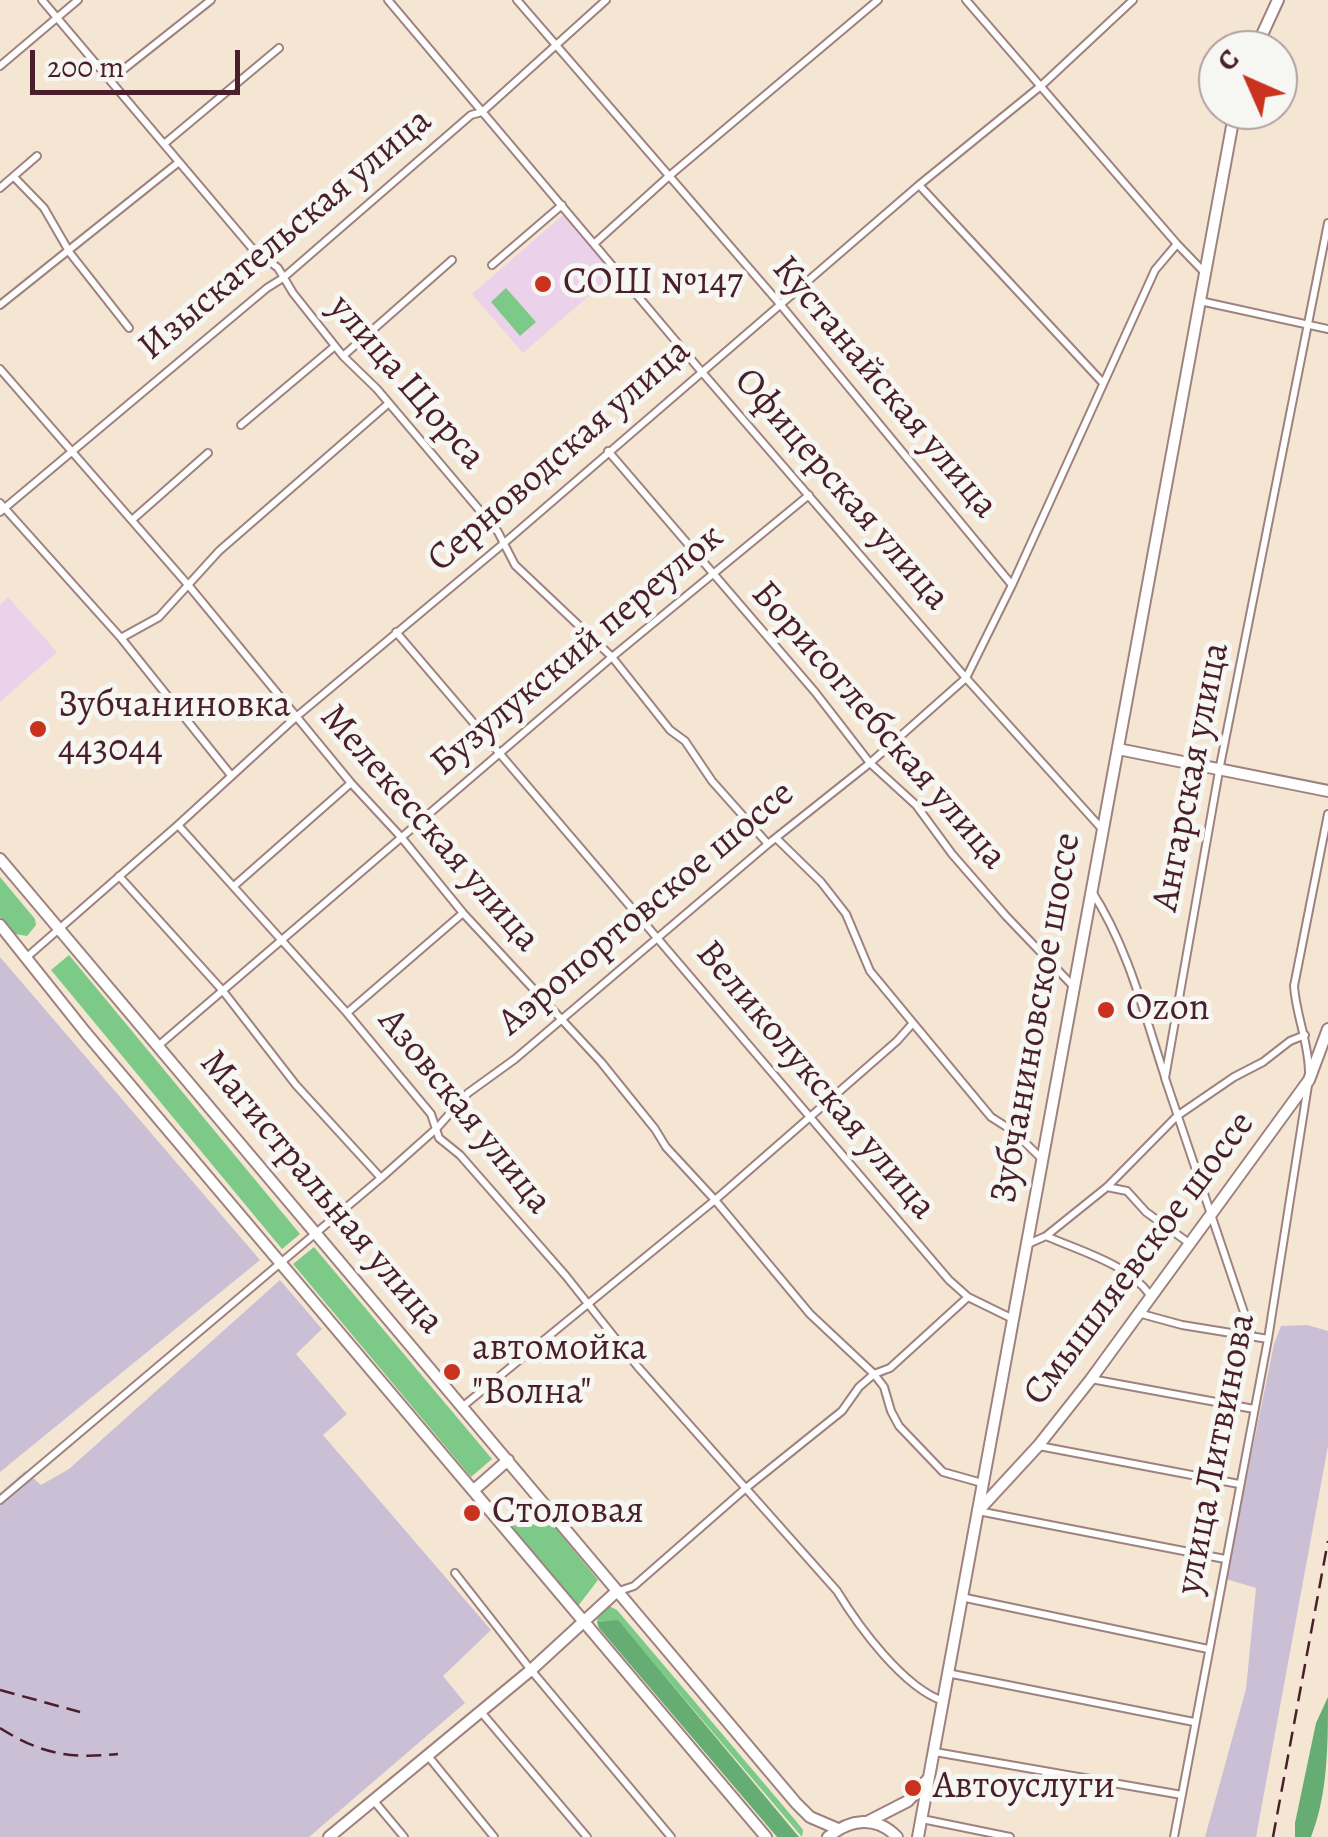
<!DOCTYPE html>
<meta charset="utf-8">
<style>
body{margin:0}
#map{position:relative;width:1328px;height:1837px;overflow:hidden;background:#f4e6d3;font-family:Alegreya,serif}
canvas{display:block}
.north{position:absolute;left:1198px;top:30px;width:100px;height:100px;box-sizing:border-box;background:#f6f6f2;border:2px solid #b1a0a2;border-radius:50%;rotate:315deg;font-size:28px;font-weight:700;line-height:40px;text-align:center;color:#4a1f2b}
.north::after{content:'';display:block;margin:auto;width:35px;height:45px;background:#c8321e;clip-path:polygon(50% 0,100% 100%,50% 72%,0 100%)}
.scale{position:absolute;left:30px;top:50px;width:210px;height:45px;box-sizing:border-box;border:5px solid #4a1f2b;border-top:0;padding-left:12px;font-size:30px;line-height:35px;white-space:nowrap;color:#4a1f2b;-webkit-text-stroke:8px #f6f6f2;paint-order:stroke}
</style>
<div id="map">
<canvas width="1328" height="1837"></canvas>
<div class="north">С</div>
<div class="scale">200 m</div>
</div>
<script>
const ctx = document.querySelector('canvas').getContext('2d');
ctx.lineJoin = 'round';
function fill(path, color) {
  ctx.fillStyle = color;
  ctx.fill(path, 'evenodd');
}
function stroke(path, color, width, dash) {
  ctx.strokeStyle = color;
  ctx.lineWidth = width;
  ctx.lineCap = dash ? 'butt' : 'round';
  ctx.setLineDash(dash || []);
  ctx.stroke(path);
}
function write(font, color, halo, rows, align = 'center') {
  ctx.font = font + ' Alegreya,serif';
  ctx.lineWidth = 10;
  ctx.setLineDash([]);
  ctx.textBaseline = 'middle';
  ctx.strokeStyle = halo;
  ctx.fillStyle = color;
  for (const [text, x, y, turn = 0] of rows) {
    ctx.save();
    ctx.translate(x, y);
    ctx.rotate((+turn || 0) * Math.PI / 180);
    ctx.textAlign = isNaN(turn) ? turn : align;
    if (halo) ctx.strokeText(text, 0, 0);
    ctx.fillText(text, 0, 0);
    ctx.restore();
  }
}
fill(new Path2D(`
 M 563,215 L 614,274 L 523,353 L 472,294 Z
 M 8,597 L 57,652 L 0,702 L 0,605 Z`), '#ecd1ea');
fill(new Path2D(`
 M 0,957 L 260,1260 L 0,1472 Z
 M 280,1280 L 322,1329 L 296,1354 L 347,1414 L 323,1435 L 491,1630 L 443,1676 L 465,1703 L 309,1837 L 0,1837 L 0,1493 L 25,1471 L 41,1485 L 69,1469 Z
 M 1307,1325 L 1328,1331 L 1328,1446 L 1256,1837 L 1205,1837 L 1246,1689 L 1256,1588 L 1226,1579 L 1274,1344 L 1281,1326 Z`), '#cbbfd5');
fill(new Path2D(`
 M 506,288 L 536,322 L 520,336 L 491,302 Z
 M 0,877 L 35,919 L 36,925 L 27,936 L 15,934 L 0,917 Z
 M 69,955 L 300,1234 L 282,1249 L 51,970 Z
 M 314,1247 L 492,1459 L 471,1477 L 293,1264 Z
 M 535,1503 L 598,1580 L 578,1606 L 510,1524 Z
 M 609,1606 L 617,1610 L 796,1821 L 803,1830 L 802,1837 L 618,1621 L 597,1622 L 598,1616 Z`), '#7dc987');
fill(new Path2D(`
 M 618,1620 L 799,1837 L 777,1837 L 599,1628 L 597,1622 Z
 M 1328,1697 C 1328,1744 1328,1794 1311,1837 L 1295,1837 L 1295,1823 L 1316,1723 Z`), '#66ad74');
const street = new Path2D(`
 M 42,0 L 251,247 L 278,268 L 293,293 L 343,356 L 377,389 L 498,532 L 515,565 L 612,657 L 670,730 L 685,741 L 712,781 L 768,844
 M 388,0 L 701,371 L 966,678 L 1102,829
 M 517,0 L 780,304 L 1012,585
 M 966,0 L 1177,244 L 1204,272
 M 0,66 L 78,0
 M 110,80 L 211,0
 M 164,144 L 279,48
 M 14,177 L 44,208 L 70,253 L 129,328
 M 919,185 L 1103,383
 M 0,188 L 37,156
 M 595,243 L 668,177 L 878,0
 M 492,265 L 562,205
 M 1200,301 L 1328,329
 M 0,305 L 179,162
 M 343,356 L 452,260
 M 0,369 L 189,586 L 351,783 L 401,837 L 463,913 L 601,1062 L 655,1129 L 666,1147 L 715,1200 L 810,1314 L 874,1374 L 884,1387 L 891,1411 L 899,1426 L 943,1472 L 982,1483
 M 241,425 L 335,346
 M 608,451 L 815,692 L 870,763 L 916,805 L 952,854 L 1006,916 L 1073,986
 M 0,503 L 121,638 L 230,774
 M 0,512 L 267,288 L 283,278 L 471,115 L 482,112 L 606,0
 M 132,520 L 208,453
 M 396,632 L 949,1280 L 968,1297 L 1013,1319
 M 121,638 L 159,617 L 219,551 L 389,403
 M 178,825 L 347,1013 L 431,1114 L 439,1138 L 460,1155 L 566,1276 L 638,1367 L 837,1591 C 859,1627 903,1687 943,1701
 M 777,839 L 821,882 L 846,914 L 870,971 L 913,1023 L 991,1117 L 1013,1131 L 1041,1158
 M 119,876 L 223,991 L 296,1085 L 381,1178
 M 234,886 L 351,783
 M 1091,890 C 1128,947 1144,1013 1165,1077
 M 27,957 L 178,825 L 296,717 L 503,544 L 919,185 L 1042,85 L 1133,0
 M 347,1013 L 463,913
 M 158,1046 L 612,657 L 809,495
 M 1309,1073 C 1309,1043 1296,1016 1294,986 L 1328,814
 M 1107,1187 L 1127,1191 L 1146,1212 L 1189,1243
 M 1046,1236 C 1080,1251 1128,1264 1150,1295
 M 1028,1244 L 1046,1236 L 1107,1187 L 1177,1116 L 1234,1077 L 1263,1062 L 1290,1041 L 1305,1035
 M 1138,1313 L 1182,1325 L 1268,1339
 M 1251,1333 L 1165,1078 L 1219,771 L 1328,223
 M 1091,1379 L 1254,1409
 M 462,1407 L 715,1200 L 897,1041 L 913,1023
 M 1039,1446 L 1239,1484
 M 0,1500 L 381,1178 L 437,1128 L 468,1093 L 515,1059 L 768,844 L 870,763 L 966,678 L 1012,585 L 1155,270 L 1177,244
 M 978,1511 L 1225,1559
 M 455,1573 L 531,1670 L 671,1837
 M 616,1592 L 634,1586 L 746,1488 L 842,1411 L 859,1387 L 874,1374 L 890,1368 L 968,1297
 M 961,1597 L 1208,1649
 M 947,1673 L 1194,1722
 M 481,1712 L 587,1837
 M 935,1752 L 1182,1795
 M 428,1756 L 494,1837
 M 374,1801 L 404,1837
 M 922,1819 L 1010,1837
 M 1174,1837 L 1268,1339 L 1308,1085`);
const secondary = new Path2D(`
 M 1118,749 L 1328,791
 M 978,1511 L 1038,1446 L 1091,1379 L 1309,1080 L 1328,1029
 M 329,1837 L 531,1670 L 616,1592`);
const primary = new Path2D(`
 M 1255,50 L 1278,0
 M 0,859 L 796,1803 L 810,1817 L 838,1829
 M 0,925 L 86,1033 L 766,1837
 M 474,1490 L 508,1460
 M 869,1821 L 908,1801 L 927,1780
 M 828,1837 C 850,1819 876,1815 897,1837
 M 918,1837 L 1235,110`);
stroke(street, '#9f827f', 10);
stroke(secondary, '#9f827f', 14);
stroke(primary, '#9f827f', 14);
stroke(street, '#fff', 6);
stroke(secondary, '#fff', 10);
stroke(primary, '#fff', 10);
stroke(new Path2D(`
 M 0,1690 L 80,1712
 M 0,1728 C 41,1754 70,1759 118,1754
 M 1273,1837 L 1328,1541`), '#4a1f2b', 2.5, [15, 8]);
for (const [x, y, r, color] of [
 [543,284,10,"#c8321e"],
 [38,729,10,"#c8321e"],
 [1106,1010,10,"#c8321e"],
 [452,1372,10,"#c8321e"],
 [472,1513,10,"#c8321e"],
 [913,1788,10,"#c8321e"]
]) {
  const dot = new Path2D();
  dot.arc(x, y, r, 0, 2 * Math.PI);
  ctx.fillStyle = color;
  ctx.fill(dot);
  stroke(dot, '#f6f6f2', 4);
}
write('38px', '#4a1f2b', '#f6f6f2', [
 ["Изыскательская улица",286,235,-40],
 ["улица Щорса",406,383,49],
 ["Кустанайская улица",884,388,50],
 ["Серноводская улица",560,456,-41],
 ["Офицерская улица",841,490,49],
 ["Бузулукский переулок",578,651,-40],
 ["Борисоглебская улица",878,726,49],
 ["Ангарская улица",1192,777,-79],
 ["Мелекесская улица",429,829,49],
 ["Аэропортовское шоссе",647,909,-40],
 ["Зубчаниновское шоссе",1037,1018,-80],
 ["Великолукская улица",815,1081,50],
 ["Азовская улица",464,1112,51],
 ["Магистральная улица",321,1193,50],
 ["Смышляевское шоссе",1140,1259,-53],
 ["улица Литвинова",1217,1454,-79]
]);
write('38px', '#4a1f2b', '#f6f6f2', [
 ["СОШ №147",563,284],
 ["Зубчаниновка",58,707],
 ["443044",58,751],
 ["Ozon",1126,1010],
 ["автомойка",472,1350],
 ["\"Волна\"",472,1394],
 ["Столовая",492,1513],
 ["Автоуслуги",933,1788]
], 'left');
</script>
